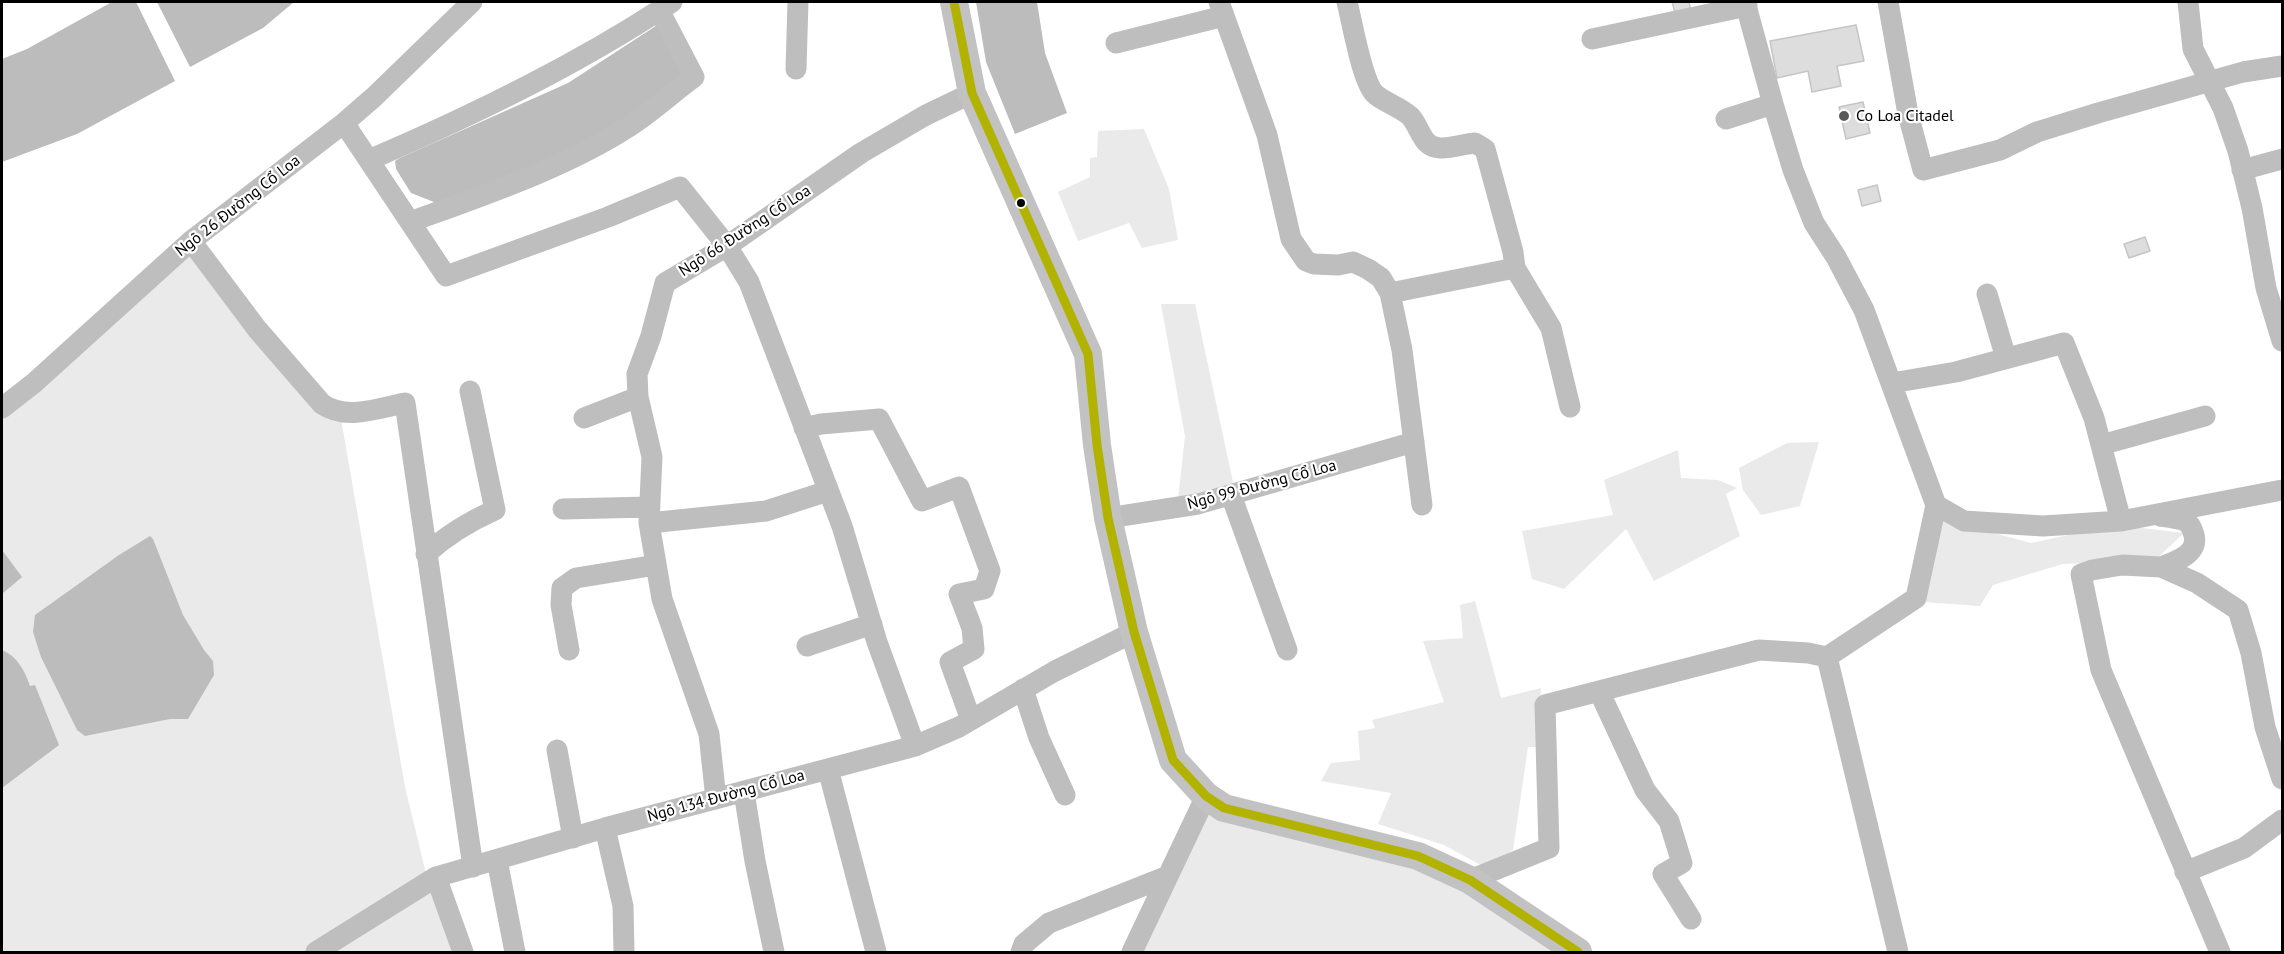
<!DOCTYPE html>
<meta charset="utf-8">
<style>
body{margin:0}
#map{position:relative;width:2284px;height:954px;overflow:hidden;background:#fff;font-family:"PT Sans",sans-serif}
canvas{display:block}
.frame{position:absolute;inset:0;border:3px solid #000;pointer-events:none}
</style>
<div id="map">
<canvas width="2284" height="954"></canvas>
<div class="frame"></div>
</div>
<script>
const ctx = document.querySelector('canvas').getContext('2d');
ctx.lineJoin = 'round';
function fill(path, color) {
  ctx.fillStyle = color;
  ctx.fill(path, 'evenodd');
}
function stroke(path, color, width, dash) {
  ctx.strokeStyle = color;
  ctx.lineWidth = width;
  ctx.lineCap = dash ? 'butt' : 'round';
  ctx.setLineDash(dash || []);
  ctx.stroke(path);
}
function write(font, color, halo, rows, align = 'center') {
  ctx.font = font + ' "PT Sans",sans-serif';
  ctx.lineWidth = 4.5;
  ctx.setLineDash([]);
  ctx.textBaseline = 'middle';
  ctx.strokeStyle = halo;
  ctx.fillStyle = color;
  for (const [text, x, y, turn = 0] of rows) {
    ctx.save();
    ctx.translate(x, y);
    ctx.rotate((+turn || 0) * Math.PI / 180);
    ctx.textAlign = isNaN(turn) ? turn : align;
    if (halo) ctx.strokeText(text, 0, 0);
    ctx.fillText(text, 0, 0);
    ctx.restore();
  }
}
fill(new Path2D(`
 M 1144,129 L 1169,189 L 1178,240 L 1142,248 L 1129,223 L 1078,241 L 1058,192 L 1090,177 L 1090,158 L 1097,157 L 1098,131 Z
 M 191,241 L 340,413 L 405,787 L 428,882 L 454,952 L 2,952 L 2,405 Z
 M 1161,304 L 1195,304 L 1234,487 L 1178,499 L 1185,436 Z
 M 1819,442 L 1800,506 L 1761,515 L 1743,490 L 1739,468 L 1787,443 Z
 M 1678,450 L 1681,478 L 1718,480 L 1737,488 L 1726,494 L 1740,536 L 1654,581 L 1626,529 L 1564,589 L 1532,579 L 1522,531 L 1613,515 L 1604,480 Z
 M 1942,519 L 2031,543 L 2116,525 L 2184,533 L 2155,560 L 2063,564 L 1993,585 L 1980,606 L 1923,602 Z
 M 1475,601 L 1501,698 L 1541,688 L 1537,747 L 1528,747 L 1513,850 L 1486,868 L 1444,845 L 1378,824 L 1391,793 L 1321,781 L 1331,763 L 1360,760 L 1358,731 L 1375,728 L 1372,720 L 1444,702 L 1423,641 L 1463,638 L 1460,605 Z
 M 1206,796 L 1418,856 L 1578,952 L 1132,952 Z`), '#eaeaea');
fill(new Path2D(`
 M 112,2 L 136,2 L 175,81 L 77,134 L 2,162 L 2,59 L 27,49 Z
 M 157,2 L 294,2 L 263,28 L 190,67 Z
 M 976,2 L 1037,2 L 1045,53 L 1067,113 L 1015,134 L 986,62 Z
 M 662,22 L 687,74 L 621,124 L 572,153 L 439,204 L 411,193 L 396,169 L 395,161 L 400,158 L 568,83 Z
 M 150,536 L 153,539 L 183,615 L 204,650 L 213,661 L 214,675 L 188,719 L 170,719 L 85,736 L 77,730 L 41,657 L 33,632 L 35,615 L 119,555 Z
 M 2,550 L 22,577 L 2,594 Z
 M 2,650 C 17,656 25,671 30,686 L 35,685 L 59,745 L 2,788 Z`), '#bcbcbc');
const building = new Path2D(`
 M 1672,2 L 1689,2 L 1692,16 L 1677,20 Z
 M 1856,25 L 1864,61 L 1837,66 L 1841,86 L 1812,92 L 1808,71 L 1777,78 L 1770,41 Z
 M 1863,102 L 1870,133 L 1846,139 L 1839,107 Z
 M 1877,185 L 1881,201 L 1862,206 L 1858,190 Z
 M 2145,237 L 2150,251 L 2129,258 L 2124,244 Z`);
fill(building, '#ddd');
stroke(building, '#c5c5c5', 1.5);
stroke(new Path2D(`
 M 1219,2 L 1267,135 L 1291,239 L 1306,261 L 1314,264 L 1338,265 L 1353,262 L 1368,269 L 1381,278 L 1390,293 L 1402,350 L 1422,505
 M 1347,2 C 1352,21 1362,82 1375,94 C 1382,101 1400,107 1410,116 C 1416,122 1419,132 1424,139 C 1435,156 1459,144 1475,143 L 1485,149 L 1513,252 L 1515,268 L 1551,328 L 1570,407
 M 1888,2 L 1908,114 L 1923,170 L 2000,150 L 2037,132 L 2098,113 L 2243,72 L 2282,66
 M 2188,2 L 2193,49 L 2223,108 L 2238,151 L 2252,208 L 2266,288 L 2282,341
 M 1592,39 L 1747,6
 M 1116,43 L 1224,16
 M 796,69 L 798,2
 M 1726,119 L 1773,104
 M 344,123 L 446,276 L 608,217 L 680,187 L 727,246 L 749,282 L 842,526 L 877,642 L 915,746
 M 369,160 C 474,115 577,65 672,2
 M 2242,170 L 2282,159
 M 410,222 C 484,195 571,166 636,122 C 656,108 675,91 694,77 L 659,10
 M 191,241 L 257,329 L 322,404 C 347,421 378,408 405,403 L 473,867
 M 1390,293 L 1515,268
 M 1987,294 L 2006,358
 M 1892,383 L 1956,372 L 2064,343 L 2094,418 L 2121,521
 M 2,408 L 34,383 L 191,241 L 344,123 L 374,97 L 472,2
 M 584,418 L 638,397
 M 804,428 L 821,424 L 879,419 L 922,501 L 959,487 L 990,571 L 984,589 L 959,594 L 972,628 L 974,649 L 950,662 L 971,720
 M 2101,445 L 2205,416
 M 1231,495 L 1287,650
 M 1936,505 L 1964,521 L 2043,526 L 2121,521 L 2282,490
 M 563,509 L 650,507
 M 2160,516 C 2167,517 2176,518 2183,520 C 2190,523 2192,528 2194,535 C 2199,554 2175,562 2161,567
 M 1108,518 L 1198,504 L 1414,442
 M 649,523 L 766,511 L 828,491
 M 426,554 C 447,535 468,522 495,510 L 470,391
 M 807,646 L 872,624
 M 569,650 L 561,605 L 562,588 L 576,578 L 656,565
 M 1827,657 L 1898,952
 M 1023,689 L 1039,738 L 1065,795
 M 1599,691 L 1645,790 L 1669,821 L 1682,863 L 1663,874 L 1691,919
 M 557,750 L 573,838
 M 828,769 L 876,952
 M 744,792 L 755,861 L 774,952
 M 716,799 L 709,734 L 662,599 L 649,523 L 652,457 L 638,397 L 637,374 L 651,336 L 665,283 L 727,246 L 861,153 L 926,115 L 972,93
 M 605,828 L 623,906 L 624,952
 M 497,860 L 515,952
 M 2185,872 L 2244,848 L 2282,820
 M 436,877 L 463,952
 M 1470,880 L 1549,848 L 1545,705 L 1759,650 L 1808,653 L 1827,657 L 1916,598 L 1936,505 L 1864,310 L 1836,257 L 1814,223 L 1793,170 L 1773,104 L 1745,2
 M 316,952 L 436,877 L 605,828 L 915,746 L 959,727 L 1055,671 L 1134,632
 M 1021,952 L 1024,944 L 1049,923 L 1168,876
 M 1132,952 L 1206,796
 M 2220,952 L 2101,670 L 2081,574 L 2092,570 L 2122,565 L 2161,567 L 2197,583 L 2238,610 L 2251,653 L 2265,727 L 2282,779`), '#bebebe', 21);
stroke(new Path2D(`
 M 954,2 L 972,93 L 1088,354 L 1097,445 L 1108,518 L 1134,632 L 1173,760 L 1206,796 L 1224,808 L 1418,856 L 1470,880 L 1578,952`), '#c2c2c2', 28);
stroke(new Path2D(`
 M 954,2 L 972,93 L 1088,354 L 1097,445 L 1108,518 L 1134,632 L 1173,760 L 1206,796 L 1224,808 L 1418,856 L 1470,880 L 1578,952`), '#b2b200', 9);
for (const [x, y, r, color] of [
 [1844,116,6,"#595959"],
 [1021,203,5,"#000"]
]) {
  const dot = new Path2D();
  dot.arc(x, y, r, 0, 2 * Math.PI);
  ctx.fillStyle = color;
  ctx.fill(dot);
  stroke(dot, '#fff', 2);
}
write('16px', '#000', '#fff', [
 ["Co Loa Citadel",1856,116]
], 'left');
write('16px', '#000', '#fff', [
 ["Ngõ 26 Đường Cổ Loa",238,206,-38],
 ["Ngõ 66 Đường Cổ Loa",745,231,-33],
 ["Ngõ 99 Đường Cổ Loa",1262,485,-15],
 ["Ngõ 134 Đường Cổ Loa",726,796,-15]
]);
</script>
